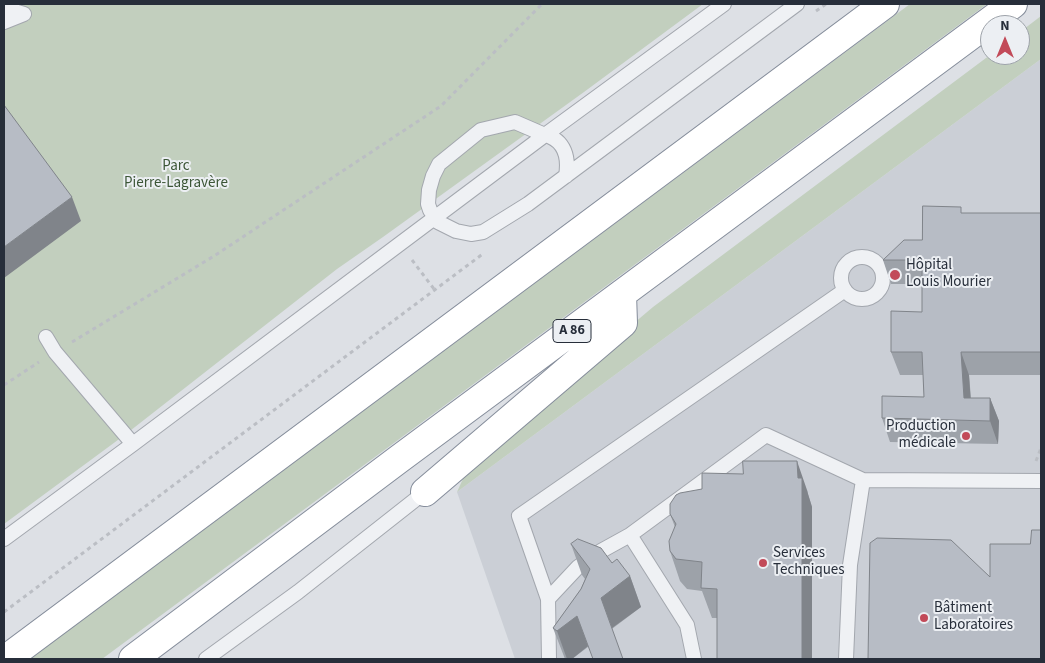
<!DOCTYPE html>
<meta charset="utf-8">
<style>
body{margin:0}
#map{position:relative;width:1045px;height:663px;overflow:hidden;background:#dde0e5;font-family:"Source Sans 3",sans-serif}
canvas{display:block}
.frame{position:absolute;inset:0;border:5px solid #272e3a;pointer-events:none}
.north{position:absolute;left:980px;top:15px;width:50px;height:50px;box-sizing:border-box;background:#eceff3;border:1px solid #9da2a9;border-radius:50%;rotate:0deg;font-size:14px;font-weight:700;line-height:20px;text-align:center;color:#272e3a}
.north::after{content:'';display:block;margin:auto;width:18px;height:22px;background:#c24a59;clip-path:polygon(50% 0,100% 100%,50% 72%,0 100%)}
</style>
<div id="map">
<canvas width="1045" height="663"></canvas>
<div class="frame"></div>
<div class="north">N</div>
</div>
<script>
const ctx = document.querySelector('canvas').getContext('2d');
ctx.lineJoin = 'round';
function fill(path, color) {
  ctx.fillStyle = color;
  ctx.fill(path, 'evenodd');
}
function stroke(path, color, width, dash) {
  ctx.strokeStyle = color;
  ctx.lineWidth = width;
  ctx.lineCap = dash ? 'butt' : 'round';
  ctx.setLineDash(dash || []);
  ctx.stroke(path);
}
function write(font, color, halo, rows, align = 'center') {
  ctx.font = font + ' "Source Sans 3",sans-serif';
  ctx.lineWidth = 4;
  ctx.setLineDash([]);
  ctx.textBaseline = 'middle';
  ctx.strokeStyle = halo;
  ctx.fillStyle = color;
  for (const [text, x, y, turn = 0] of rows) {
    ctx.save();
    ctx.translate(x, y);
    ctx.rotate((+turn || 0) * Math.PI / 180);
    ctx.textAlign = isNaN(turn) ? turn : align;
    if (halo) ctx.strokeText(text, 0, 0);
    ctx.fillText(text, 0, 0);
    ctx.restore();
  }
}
fill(new Path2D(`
 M 1041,59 L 1041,659 L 515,659 L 457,492 Z`), '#cbcfd6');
fill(new Path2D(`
 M 4,4 L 703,4 L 584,92 L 383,237 L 337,269 L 126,434 L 4,524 Z
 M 910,4 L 987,4 L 102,659 L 30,659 Z
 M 1041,16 L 1041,59 L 457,492 L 471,461 L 653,307 L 990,55 L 1020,55 L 1020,32 Z`), '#c2cfbe');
const service = new Path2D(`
 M 724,4 L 545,135 L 515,122 L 481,130 L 439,164 L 433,176 L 429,190 L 428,204 L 430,210 L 438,222 L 456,231 L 471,234 L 483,232 L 528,204 L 797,4
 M 4,8 L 24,14 L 4,22
 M841 278a21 21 0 1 1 42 0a21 21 0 1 1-42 0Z
 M 46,337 L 55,352 L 133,444
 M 630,535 L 687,625 L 694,659
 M 4,539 L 133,444 L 545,135 C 565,140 569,158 566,176
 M 548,599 L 519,516 L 845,290
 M 206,659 L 298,592 L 425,492
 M 549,659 L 548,599 L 578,567 L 601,551 L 630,535 L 766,435 L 863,480
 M 846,659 L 850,565 L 863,480 L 1041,481`);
const motorway = new Path2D(`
 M 425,492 L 623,323 L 622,294
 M 6,659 C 299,442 591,222 885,4
 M 133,659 L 399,459 L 1013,4`);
stroke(service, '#a3a7ae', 16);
stroke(motorway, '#858d9b', 30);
stroke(new Path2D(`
 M 816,11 L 826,4
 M 412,260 L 434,289
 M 72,342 L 214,256 L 441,106 L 542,4
 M 4,385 L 39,362
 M 1036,461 L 1041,448
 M 4,612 L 484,253`), '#bbbec4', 3, [4, 4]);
stroke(service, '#eff1f4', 14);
stroke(motorway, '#fff', 28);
fill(new Path2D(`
 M 963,213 L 1041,213 L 1041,375 L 969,375 L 971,398 L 990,398 L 999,421 L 998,444 L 890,442 L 882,418 L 924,397 L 923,375 L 900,375 L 891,352 L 922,312 L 922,284 L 891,284 L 883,260 L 922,240 Z
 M 807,490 L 808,494 L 812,507 L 812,659 L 717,618 L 712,618 L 702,591 L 687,589 L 680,581 L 670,551 L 675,527 L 670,514 Z
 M 571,544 L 612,563 L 630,576 L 641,607 L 572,659 L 565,659 L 553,628 L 581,589 L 585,579 L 582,575 Z`), '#9da2a9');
fill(new Path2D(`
 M 72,197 L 81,221 L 4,278 L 4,247 Z
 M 961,352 L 969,375 L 972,421 L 964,398 Z
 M 990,398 L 999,421 L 998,444 L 990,421 Z
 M 797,461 L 807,490 L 808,494 L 812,507 L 812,659 L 802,659 Z
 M 630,576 L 641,607 L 612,628 L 601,598 Z
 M 577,616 L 588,646 L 572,659 L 567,659 L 557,631 Z`), '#80848a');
const building = new Path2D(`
 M 4,105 L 72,197 L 4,247 Z
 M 923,206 L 961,207 L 961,213 L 1041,213 L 1041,352 L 961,352 L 964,398 L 990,398 L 990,421 L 882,418 L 882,396 L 924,397 L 922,352 L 891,352 L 891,311 L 922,312 L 922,260 L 883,260 L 904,240 L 922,240 Z
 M 743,461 L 797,461 L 798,478 L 802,478 L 802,659 L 717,659 L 717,589 L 701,588 L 702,562 L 676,559 L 670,551 L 669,541 L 676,524 L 670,514 L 670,504 L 676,495 L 680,493 L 702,489 L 702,473 L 743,474 Z
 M 1032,530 L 1041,530 L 1041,659 L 868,659 L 870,543 L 877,538 L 951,540 L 990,577 L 990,544 L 1030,544 Z
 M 578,539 L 601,548 L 612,563 L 617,559 L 630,576 L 601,598 L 623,659 L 593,659 L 577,616 L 557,631 L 553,628 L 581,589 L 590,569 L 571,544 Z`);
fill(building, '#b7bcc5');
stroke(building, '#80848a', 1);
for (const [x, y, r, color] of [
 [895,275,6,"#c24a59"],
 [966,436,5,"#c24a59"],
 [763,563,5,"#c24a59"],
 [924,618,5,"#c24a59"]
]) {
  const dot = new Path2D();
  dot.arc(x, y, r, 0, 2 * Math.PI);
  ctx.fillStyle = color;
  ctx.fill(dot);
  stroke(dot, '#eceff3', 2);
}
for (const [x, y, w] of [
 [572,331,38]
]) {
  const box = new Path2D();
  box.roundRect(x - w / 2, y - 11.5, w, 23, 4);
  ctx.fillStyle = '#eceff3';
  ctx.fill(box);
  stroke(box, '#272e3a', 1);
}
write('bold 14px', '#272e3a', null, [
 ["A 86",572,331]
]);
write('15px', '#3b5536', '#eceff3', [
 ["Parc",176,167],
 ["Pierre-Lagravère",176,184]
]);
write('15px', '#272e3a', '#eceff3', [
 ["Hôpital",906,266],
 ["Louis Mourier",906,283],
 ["Production",956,427,"right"],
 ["médicale",956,444,"right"],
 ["Services",773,554],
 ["Techniques",773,571],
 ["Bâtiment",934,609],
 ["Laboratoires",934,626]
], 'left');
</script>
